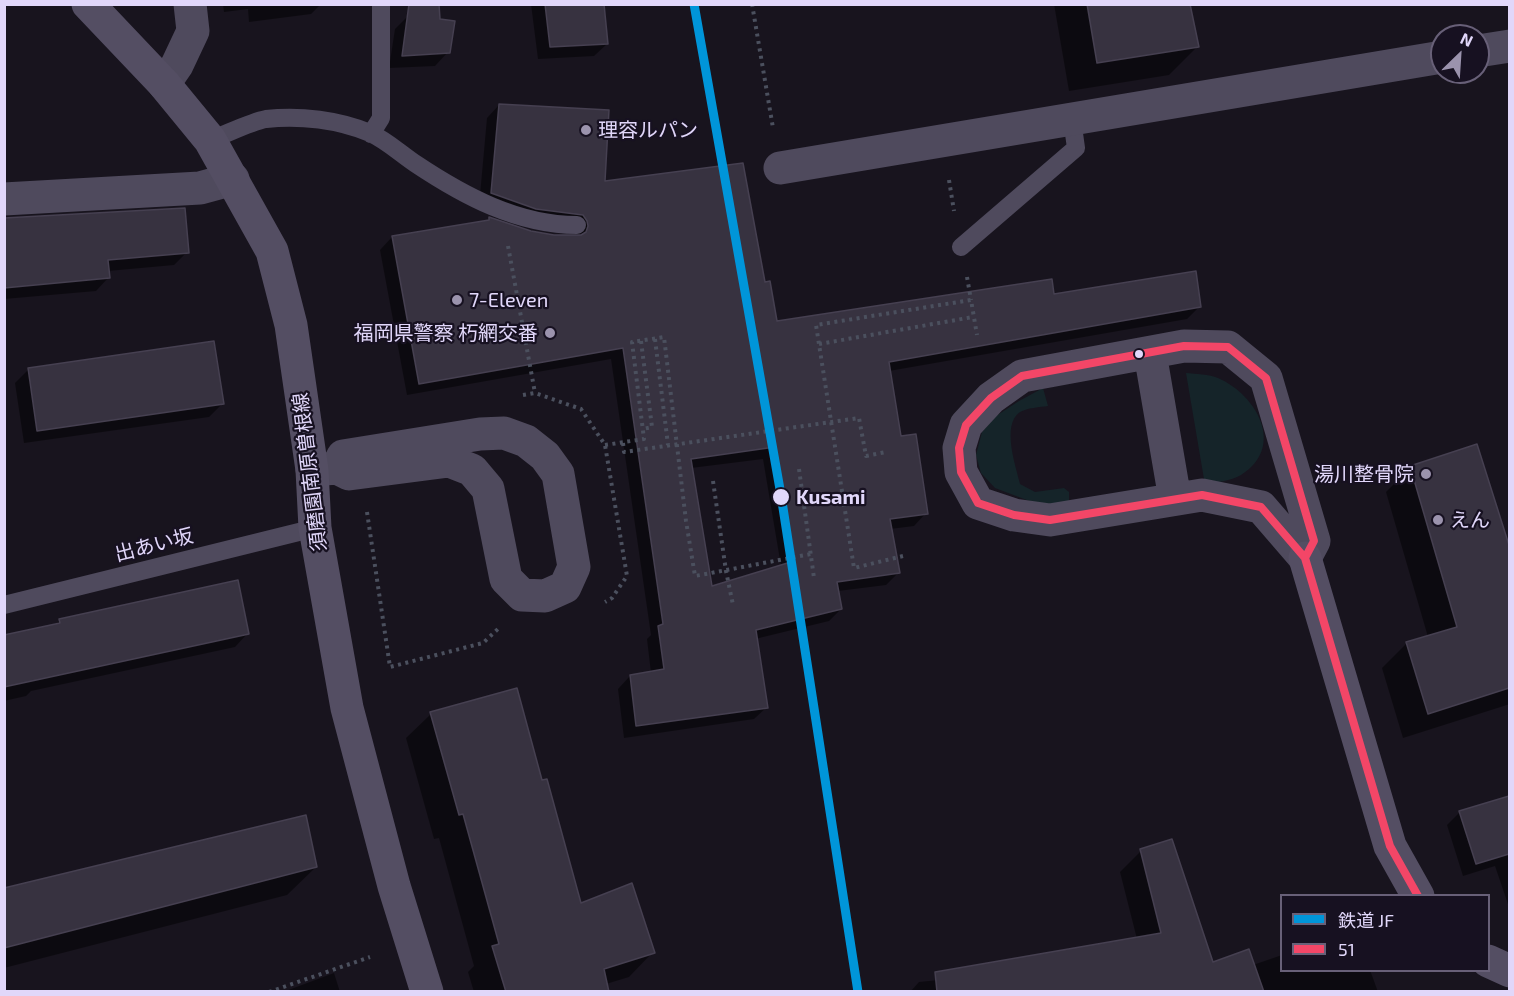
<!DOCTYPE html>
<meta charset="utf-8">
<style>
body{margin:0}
#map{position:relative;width:1514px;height:996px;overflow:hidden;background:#18141e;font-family:"Exo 2","Noto Sans JP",sans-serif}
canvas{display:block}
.frame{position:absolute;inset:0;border:6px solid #e1d7fa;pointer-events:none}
.legend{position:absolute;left:1280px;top:894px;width:210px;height:78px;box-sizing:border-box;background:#171121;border:2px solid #686078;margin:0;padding:8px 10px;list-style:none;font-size:18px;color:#e1d7fa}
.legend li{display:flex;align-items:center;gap:12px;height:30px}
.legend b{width:30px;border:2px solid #686078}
.north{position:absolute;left:1430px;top:24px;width:60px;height:60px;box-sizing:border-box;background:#171121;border:2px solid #686078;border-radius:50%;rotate:25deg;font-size:16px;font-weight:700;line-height:24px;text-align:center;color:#e1d7fa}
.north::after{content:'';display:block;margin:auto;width:21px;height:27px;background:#9b93ad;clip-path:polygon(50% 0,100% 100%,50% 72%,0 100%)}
</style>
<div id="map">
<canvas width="1514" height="996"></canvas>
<div class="frame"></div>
<ul class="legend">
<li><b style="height:8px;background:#0095d9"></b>鉄道 JF</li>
<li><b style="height:8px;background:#f34667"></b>51</li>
</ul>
<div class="north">N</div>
</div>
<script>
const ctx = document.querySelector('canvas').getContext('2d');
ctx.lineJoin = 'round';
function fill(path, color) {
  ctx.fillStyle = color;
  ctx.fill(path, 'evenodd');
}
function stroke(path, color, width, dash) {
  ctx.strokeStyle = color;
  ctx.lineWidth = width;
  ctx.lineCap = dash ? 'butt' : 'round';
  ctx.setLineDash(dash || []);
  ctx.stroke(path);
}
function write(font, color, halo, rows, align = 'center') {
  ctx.font = font + ' "Exo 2","Noto Sans JP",sans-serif';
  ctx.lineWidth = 4.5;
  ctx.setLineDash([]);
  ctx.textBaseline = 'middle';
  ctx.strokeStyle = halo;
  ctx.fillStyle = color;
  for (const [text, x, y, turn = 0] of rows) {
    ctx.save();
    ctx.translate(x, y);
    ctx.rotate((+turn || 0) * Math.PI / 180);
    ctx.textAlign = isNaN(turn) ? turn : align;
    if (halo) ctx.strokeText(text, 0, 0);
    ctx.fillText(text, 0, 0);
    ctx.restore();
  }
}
fill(new Path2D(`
 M 1186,373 C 1196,374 1209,374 1218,378 C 1257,395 1286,447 1241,475 C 1231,481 1216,482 1205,485 Z
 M 1043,388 L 1048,406 C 1040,407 1027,408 1020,412 C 1001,425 1016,466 1020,484 L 1035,492 L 1064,488 L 1069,492 L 1069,503 L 1040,505 L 995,488 L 981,473 L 976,455 L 982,432 L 996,416 L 1019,401 Z`), '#152429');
fill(new Path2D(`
 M 223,4 L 321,4 L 311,14 L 249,22 L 248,9 L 224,12 Z
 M 531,4 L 601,4 L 607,44 L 594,56 L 538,59 Z
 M 1054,4 L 1189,4 L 1197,47 L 1169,75 L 1069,91 Z
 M 408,16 L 448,52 L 435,66 L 389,68 L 395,29 Z
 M 499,105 L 603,183 L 764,284 L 776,323 L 1053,296 L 1199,307 L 1187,319 L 889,371 L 900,438 L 926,513 L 914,526 L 890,529 L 898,573 L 886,585 L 838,591 L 841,609 L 829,621 L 755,639 L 767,707 L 754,719 L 624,738 L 618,689 L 630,676 L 651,673 L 647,639 L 651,635 L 611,359 L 407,395 L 380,250 L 392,237 L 486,222 L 489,219 L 530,232 L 554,236 L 576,237 L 576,233 L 479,206 L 487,118 ZM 763,459 L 781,566 L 710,588 L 691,468 Z
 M 4,219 L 187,252 L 174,265 L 108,271 L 109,277 L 96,291 L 4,299 Z
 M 28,370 L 222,404 L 209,417 L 24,443 L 15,383 Z
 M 1476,446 L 1510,550 L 1510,704 L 1403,738 L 1382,668 L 1407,643 L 1428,637 L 1386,492 L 1411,467 Z
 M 60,620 L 248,633 L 235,647 L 31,691 L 26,696 L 4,701 L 4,636 L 54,626 Z
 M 431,714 L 541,782 L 580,905 L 653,952 L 629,977 L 606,984 L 601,992 L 474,992 L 468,972 L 474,966 L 439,838 L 434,839 L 406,738 Z
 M 1510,798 L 1510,910 L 1495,866 L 1463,876 L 1447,825 L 1460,812 Z
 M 1141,851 L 1212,964 L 1253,965 L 1282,955 L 1282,970 L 1370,970 L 1378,992 L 910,992 L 919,982 L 978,976 L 1137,939 L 1120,872 Z
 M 316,867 L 287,895 L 4,968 L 4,890 Z
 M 334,973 L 340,992 L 283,992 Z`), '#0007');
const building = new Path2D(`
 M 409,4 L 439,4 L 440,19 L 455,21 L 450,53 L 402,56 Z
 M 545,4 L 604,4 L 608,44 L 550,47 Z
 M 1087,4 L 1190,4 L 1199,47 L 1097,63 Z
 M 499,104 L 609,110 L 605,181 L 743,163 L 765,282 L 770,281 L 777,321 L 1052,279 L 1054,294 L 1196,271 L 1201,307 L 889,362 L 901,436 L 916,434 L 928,514 L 890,519 L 900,573 L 837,582 L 842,609 L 756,630 L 768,708 L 636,726 L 630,675 L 664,669 L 658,626 L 663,624 L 623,348 L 419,384 L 392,236 L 489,220 L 489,217 L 531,231 L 554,235 L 581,235 L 586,232 L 588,226 L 587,221 L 583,215 L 536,209 L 491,193 ZM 775,447 L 794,561 L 712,586 L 691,459 Z
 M 185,208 L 189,253 L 108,260 L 110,278 L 4,288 L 4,218 Z
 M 214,341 L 224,404 L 37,431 L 28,368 Z
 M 1477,444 L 1509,545 L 1509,688 L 1428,714 L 1406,642 L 1457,627 L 1410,466 Z
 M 238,580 L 249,634 L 4,687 L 4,635 L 60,623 L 59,619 Z
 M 517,688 L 542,780 L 547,779 L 581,903 L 632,883 L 655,953 L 604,969 L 609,992 L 506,992 L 492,946 L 499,944 L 463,814 L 459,815 L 430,712 Z
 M 1509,796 L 1509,854 L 1476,864 L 1459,811 Z
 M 306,815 L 317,867 L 4,948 L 4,888 Z
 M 1172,839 L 1213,962 L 1249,949 L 1264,992 L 937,992 L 935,972 L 1161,933 L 1140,849 Z`);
fill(building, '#373240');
stroke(building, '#464051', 1.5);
stroke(new Path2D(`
 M 752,4 L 773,128
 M 949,180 L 954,211
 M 508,246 L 535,393
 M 967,277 L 971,300
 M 655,339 L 668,445
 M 641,341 L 652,427 L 643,429
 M 819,344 L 973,317
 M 523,395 L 535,393 L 581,409 L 605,445 L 627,576 L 612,598 L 605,602
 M 623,443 L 624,452 L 859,418 L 866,456 L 886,452
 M 605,445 L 644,439 L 632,342 L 664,337 L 686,521 L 695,576 L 811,554
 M 799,469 L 814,578
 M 713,481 L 726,571 L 733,605
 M 367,512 L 390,667 L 483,643 L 499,628
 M 903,556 L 854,568 L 816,325 L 971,300 L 977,335
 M 269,992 L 370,957`), '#4b505e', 4, [3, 4.5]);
stroke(new Path2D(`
 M 371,134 L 381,118 L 381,4
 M 210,140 C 227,134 250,122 266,119 C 300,115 339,120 370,133 C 386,140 401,154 416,164 C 464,196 518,225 577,225
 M 961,247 L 1076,148 L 1072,119
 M 4,605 L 315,528`), '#4f4a5d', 18);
stroke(new Path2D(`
 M 1478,51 L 1510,46
 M 164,84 L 177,65 L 193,31 L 190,4
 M 780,168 L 1442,57
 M 4,199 L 200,188 L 233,179
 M 1184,346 L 1228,347 L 1266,378 L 1314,541 L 1305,558 L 1261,507 L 1202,495 L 1050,520 L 1014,515 L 978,503 L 961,472 L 959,448 L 966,425 L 991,398 L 1022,376 Z
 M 1150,353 L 1175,499
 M 312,470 L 337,468 L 349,474 L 449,461 L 472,470 L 488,489 L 506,579 L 522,595 L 545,596 L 565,587 L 574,567 L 558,474 L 545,456 L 526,441 L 504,433 L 480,434 L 343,456 L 337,468`), '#4f4a5d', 33);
stroke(new Path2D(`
 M 88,4 L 164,84 L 210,140 L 272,251 L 291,325 L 312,470 L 315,528 L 347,708 L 394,886 L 427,992
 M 1305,558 L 1390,846 L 1418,896
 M 1488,961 L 1510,971`), '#544e63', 33);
stroke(new Path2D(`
 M 1184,346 L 1228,347 L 1266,378 L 1314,541 L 1305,558 L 1261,507 L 1202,495 L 1050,520 L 1014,515 L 978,503 L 961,472 L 959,448 L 966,425 L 991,398 L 1022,376 Z
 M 1305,558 L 1390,846 L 1418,896`), '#f34667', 8);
stroke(new Path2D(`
 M 694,4 L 781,495 L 858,992`), '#0095d9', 9);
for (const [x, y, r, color] of [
 [586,130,6,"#9b93ad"],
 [457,300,6,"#9b93ad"],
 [550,333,6,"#9b93ad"],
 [1139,354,5,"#e1d7fa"],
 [1426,474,6,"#9b93ad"],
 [781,497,9,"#e1d7fa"],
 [1438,520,6,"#9b93ad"]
]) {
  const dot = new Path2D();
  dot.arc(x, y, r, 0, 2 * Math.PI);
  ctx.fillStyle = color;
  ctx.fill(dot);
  stroke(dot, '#171121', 2);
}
write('20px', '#e1d7fa', '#171121', [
 ["理容ルパン",598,130],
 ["7-Eleven",469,300],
 ["福岡県警察 朽網交番",538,333,"right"],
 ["湯川整骨院",1414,474,"right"],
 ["えん",1450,520]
], 'left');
write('20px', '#e1d7fa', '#171121', [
 ["須磨園南原曽根線",310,472,-97],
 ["出あい坂",154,545,-14]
]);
write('bold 20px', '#e1d7fa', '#171121', [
 ["Kusami",796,497]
], 'left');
</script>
